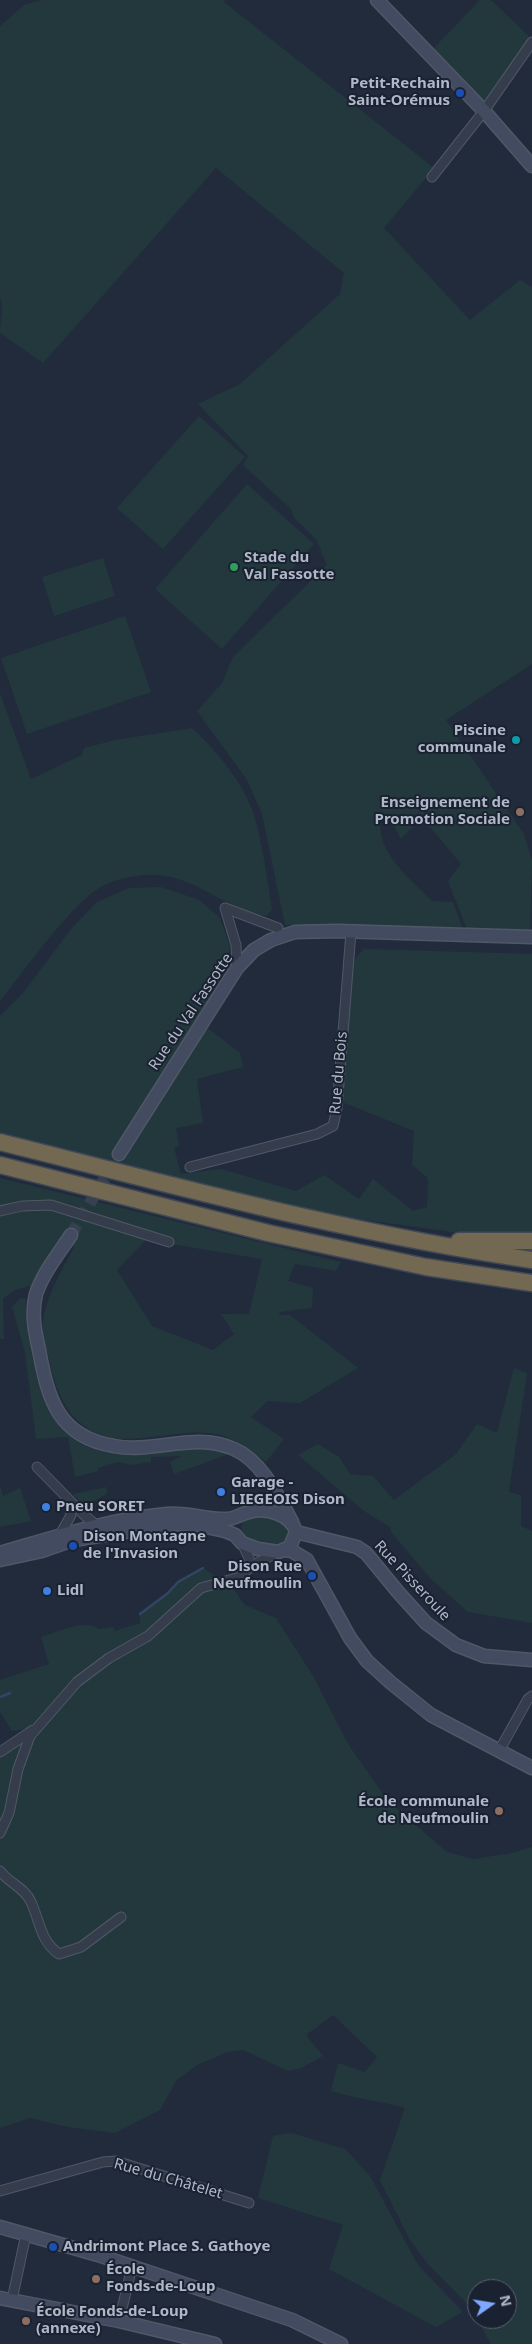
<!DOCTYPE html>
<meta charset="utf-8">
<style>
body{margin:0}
#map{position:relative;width:532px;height:2344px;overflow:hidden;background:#212b3c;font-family:"Noto Sans",sans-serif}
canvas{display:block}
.north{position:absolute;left:467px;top:2279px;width:50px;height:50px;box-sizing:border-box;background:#1a2231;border:1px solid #565e6d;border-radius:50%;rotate:77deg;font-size:14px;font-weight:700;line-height:20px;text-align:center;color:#b0b8c8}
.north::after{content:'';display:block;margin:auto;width:18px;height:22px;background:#7ea7ff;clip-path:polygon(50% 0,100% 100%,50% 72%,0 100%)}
</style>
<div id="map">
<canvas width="532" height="2344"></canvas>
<div class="north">N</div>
</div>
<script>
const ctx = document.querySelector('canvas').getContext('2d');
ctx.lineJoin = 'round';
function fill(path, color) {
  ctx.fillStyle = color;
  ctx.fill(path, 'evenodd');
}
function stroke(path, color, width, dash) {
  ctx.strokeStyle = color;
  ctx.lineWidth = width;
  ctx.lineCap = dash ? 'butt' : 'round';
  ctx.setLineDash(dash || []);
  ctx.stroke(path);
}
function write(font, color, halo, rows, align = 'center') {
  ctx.font = font + ' "Noto Sans",sans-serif';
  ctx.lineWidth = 4;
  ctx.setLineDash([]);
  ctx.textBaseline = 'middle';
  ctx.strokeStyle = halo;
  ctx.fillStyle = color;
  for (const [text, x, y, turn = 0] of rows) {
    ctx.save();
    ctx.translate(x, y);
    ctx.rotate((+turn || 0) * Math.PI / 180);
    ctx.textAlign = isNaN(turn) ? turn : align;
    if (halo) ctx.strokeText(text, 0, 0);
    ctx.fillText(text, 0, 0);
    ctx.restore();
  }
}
fill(new Path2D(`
 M 41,0 L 225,0 L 224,2 L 434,168 L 384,228 L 470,320 L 520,280 L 532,287 L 532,664 L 446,720 L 524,834 L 532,860 L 530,931 L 467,929 L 448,881 L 461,864 L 431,828 L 416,823 L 401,839 L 388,815 L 381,815 C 374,852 410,878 432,901 L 453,902 L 462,927 L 285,925 L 262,814 L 247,780 L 197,711 L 222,683 L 233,657 L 327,565 L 316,539 L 294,518 L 291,509 L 243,465 L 248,456 L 198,404 L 240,384 L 340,294 L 344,273 L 216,168 L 43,363 L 0,333 C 0,319 4,312 0,297 L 0,26 L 24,5 Z
 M 480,0 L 491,0 L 532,39 L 487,102 L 482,103 L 431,51 Z
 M 199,416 L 245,457 L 163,549 L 117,508 Z
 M 247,484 L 314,544 L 222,649 L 155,589 Z
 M 103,558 L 115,596 L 54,616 L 42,577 Z
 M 125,616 L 151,692 L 27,734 L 1,658 Z
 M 0,693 L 31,779 L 82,755 L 84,748 L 115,740 L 192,728 C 216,750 244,783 254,815 C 263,845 267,879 272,910 L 266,916 C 232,910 209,889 178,879 C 152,870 110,876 88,896 C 55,926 28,966 0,1001 Z
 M 161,887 L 199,900 L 220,918 L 230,946 L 226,966 L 216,989 L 115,1151 L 127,1154 L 205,1026 L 240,1053 L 243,1067 L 197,1079 L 203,1123 L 176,1128 L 179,1146 L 174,1148 L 181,1174 L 221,1169 L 296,1191 L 324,1175 L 359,1199 L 373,1179 L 413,1211 L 427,1207 L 428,1178 L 412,1165 L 414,1131 L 342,1102 L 354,960 L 364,949 L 532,954 L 532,1236 L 489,1237 L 343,1217 L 101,1161 L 0,1132 L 0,1016 L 23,993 L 71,929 L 97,902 L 129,888 Z
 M 0,1178 L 341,1262 L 336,1271 L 295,1264 L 288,1281 L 313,1288 L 312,1308 L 280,1312 L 279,1315 L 290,1315 L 358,1368 L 300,1403 L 268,1401 L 251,1417 L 284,1439 L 266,1462 C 253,1452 239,1441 224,1436 C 179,1422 124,1456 84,1426 C 66,1412 58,1394 52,1372 C 49,1357 42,1339 43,1324 C 45,1297 62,1271 74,1247 L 58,1242 L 33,1285 L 15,1290 L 3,1299 L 4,1339 L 0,1339 L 0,1215 L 17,1211 L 0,1209 ZM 146,1240 L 262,1259 L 249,1314 L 221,1314 L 234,1334 L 213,1350 L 152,1326 L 117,1270 Z
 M 21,1298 L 26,1299 C 25,1319 29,1335 32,1355 C 42,1413 63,1454 129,1454 C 153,1454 177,1447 201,1447 C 210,1448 219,1450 227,1451 L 226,1455 L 174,1474 L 170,1462 L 181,1456 L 151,1457 L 151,1462 L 132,1465 L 118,1462 L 98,1468 L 98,1471 L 75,1477 L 68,1437 L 36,1439 L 25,1352 L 12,1307 Z
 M 514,1368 L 527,1373 L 509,1492 L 521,1495 L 521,1526 L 532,1531 L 532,1623 L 468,1612 L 430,1578 L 391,1532 L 391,1528 L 364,1511 L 298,1455 L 318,1444 L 339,1457 L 350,1474 L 373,1476 L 394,1500 L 456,1454 L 477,1424 L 497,1433 Z
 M 0,1485 L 3,1496 L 20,1488 L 31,1521 L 0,1527 Z
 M 106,1487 L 107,1494 L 84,1506 L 73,1494 Z
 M 258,1517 C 269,1518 285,1521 288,1534 L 286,1541 C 274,1548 254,1542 244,1535 C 236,1523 247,1519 258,1517 Z
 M 203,1568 L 232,1587 L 245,1605 L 276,1618 L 313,1676 L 348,1744 L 388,1801 L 447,1852 L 473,1859 L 512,1853 L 532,1847 L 532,2344 L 491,2344 L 469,2306 L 427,2263 L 410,2240 L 380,2180 L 405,2108 C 381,2101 356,2099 331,2091 L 338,2063 L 365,2072 L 377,2057 L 333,2015 L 306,2035 L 323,2056 L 301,2068 L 288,2071 L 243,2050 L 228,2052 L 197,2065 L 176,2081 L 160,2110 L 115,2133 L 68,2127 L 30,2118 L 0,2128 L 0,1752 L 36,1728 L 12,1731 L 0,1712 L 0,1680 L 49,1664 L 41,1637 C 58,1632 83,1619 99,1629 L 113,1627 L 115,1631 L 140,1623 L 140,1614 L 168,1593 L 178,1582 ZM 477,2289 L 507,2289 L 507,2319 L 477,2319 Z
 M 291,2133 L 345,2149 L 370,2176 L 418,2265 L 463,2312 L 436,2327 L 329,2269 L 343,2225 L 258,2198 L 273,2136 Z`), '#23383d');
stroke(new Path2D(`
 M 140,1614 L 168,1593 L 178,1582 L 203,1568
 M 0,1697 L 10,1693`), '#334565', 2.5);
stroke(new Path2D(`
 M 71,1235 L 119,1154`), '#364051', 12, [12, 6]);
const street = new Path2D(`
 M 432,177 L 484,111 L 532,42
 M 237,968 L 236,945 L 225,908 L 278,928
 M 190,1167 L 317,1134 L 333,1126 L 337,1108 L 351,932
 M 0,1211 L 22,1206 L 51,1205 L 169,1242
 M 37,1467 L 83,1514 L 97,1526
 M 60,1535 L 71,1515 L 69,1500
 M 242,1543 L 249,1558 L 250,1567
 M 499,1751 L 528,1699 L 532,1696
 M 0,1752 L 33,1730
 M 0,1833 L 9,1813 L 18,1769 L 30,1736 L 77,1682 L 109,1658 L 148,1636 L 201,1588 L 240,1577 L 250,1567 L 278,1552
 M 0,1871 C 9,1883 25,1888 31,1902 C 40,1921 40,1941 59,1954 L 81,1947 L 121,1917
 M 0,2191 L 103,2162 L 116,2161 L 249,2203
 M 12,2300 L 26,2234
 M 119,2321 L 132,2267`);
const secondary = new Path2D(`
 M 377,0 L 484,111 L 532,166
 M 119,1154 L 237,968 L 254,950 L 271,940 L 295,932 L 338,931 L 532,937
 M 71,1235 C 59,1253 43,1273 36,1294 C 31,1313 35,1332 39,1350 C 48,1399 58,1437 114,1446 C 154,1454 194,1431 234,1449 C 262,1461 278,1496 292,1522
 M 296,1532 L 357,1547 L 366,1553 L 398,1592 L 426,1623 L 456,1645 L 484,1656 L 532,1660
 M 285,1550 L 292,1551 L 307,1560 L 350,1638 L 367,1661 L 390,1682 L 431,1715 L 532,1768
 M 0,1553 C 55,1537 110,1519 167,1514 C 188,1512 207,1520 228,1519 C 236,1518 241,1514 249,1512 C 266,1507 291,1514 296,1532 L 290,1547 L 278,1552 L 258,1549 L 242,1543 L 235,1535 L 225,1531 L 197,1525 L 176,1524 L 73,1540 L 42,1551 L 0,1560
 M 0,2227 L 98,2255 L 292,2320 L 341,2344
 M 0,2298 L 119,2321 L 215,2344`);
const highway = new Path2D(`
 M 0,1142 C 176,1186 352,1234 532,1260
 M 0,1165 L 268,1233 L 426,1267 L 532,1283
 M 459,1241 L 532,1241`);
stroke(street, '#505867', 11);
stroke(secondary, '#505867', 15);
stroke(highway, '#404857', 19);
stroke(street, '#353d4c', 9);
stroke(secondary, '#424b60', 12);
stroke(highway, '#736851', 16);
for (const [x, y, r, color] of [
 [460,93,5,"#1a4fb4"],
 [234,567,5,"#2e9e5b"],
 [516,740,5,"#0f9aa8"],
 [520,812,5,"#8d6e63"],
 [221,1492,5,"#3f7fe0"],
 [46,1507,5,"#3f7fe0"],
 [73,1546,5,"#1a4fb4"],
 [312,1576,5,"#1a4fb4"],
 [47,1591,5,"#3f7fe0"],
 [499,1811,5,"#8d6e63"],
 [53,2247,5,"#1a4fb4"],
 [96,2279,5,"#8d6e63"],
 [26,2321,5,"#8d6e63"]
]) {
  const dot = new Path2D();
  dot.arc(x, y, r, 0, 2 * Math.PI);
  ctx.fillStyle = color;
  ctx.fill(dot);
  stroke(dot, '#1a2231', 2);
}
write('bold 15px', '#b0b8c8', '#1a2231', [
 ["Petit-Rechain",450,84,"right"],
 ["Saint-Orémus",450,101,"right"],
 ["Stade du",244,558],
 ["Val Fassotte",244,575],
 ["Piscine",506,731,"right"],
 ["communale",506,748,"right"],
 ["Enseignement de",510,803,"right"],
 ["Promotion Sociale",510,820,"right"],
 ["Garage -",231,1483],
 ["LIEGEOIS Dison",231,1500],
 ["Pneu SORET",56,1507],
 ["Dison Montagne",83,1537],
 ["de l'Invasion",83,1554],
 ["Dison Rue",302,1567,"right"],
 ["Neufmoulin",302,1584,"right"],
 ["Lidl",57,1591],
 ["École communale",489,1802,"right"],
 ["de Neufmoulin",489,1819,"right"],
 ["Andrimont Place S. Gathoye",63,2247],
 ["École",106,2270],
 ["Fonds-de-Loup",106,2287],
 ["École Fonds-de-Loup",36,2312],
 ["(annexe)",36,2329]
], 'left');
write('15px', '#b0b8c8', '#1a2231', [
 ["Rue du Val Fassotte",191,1012,-56],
 ["Rue du Bois",339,1073,-85],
 ["Rue Pisseroule",412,1581,47],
 ["Rue du Châtelet",168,2179,16]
]);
</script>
